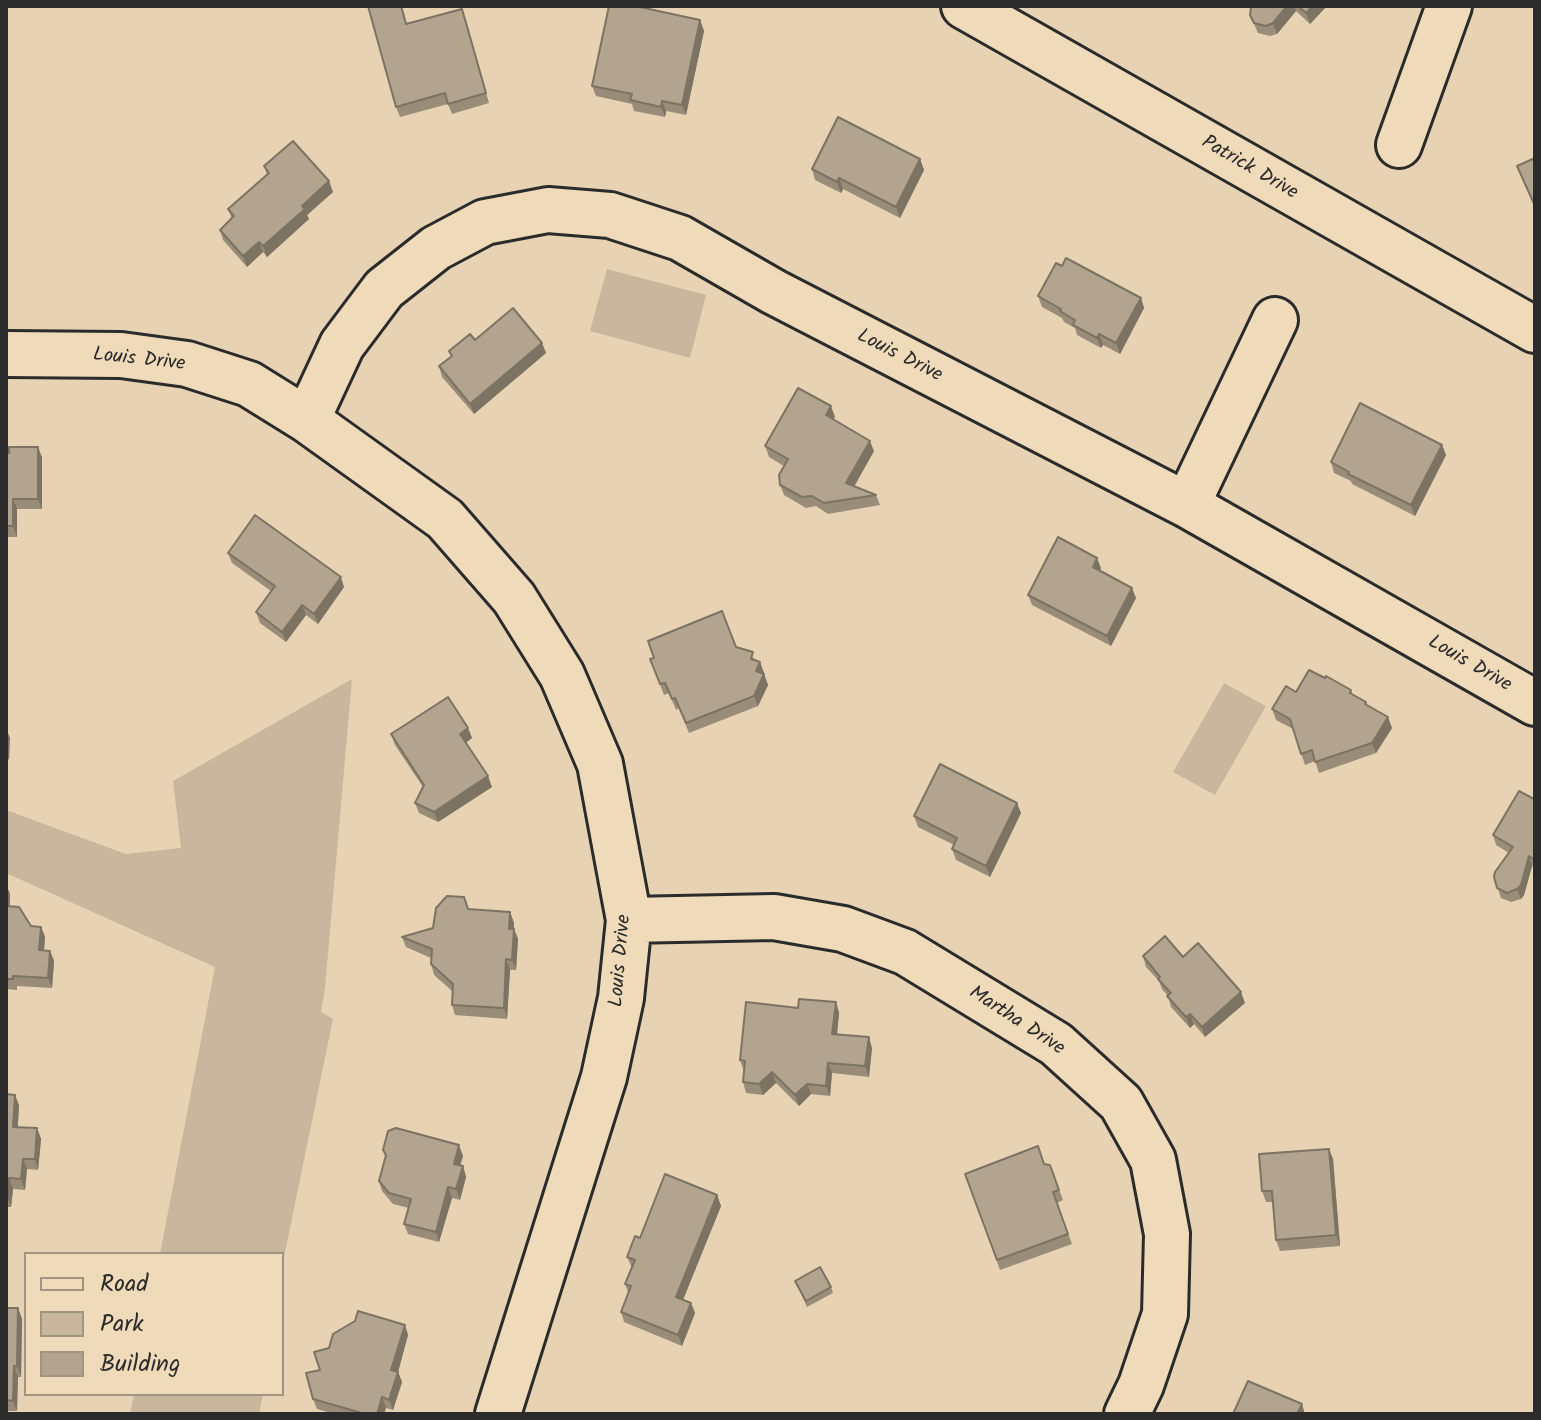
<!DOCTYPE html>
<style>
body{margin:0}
#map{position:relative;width:1541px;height:1420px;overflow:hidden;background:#e7d3b3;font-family:Kalam,sans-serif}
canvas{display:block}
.frame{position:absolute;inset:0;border:8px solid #2b2b2b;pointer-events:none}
.legend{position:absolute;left:24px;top:1252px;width:260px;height:144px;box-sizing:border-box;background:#efdab9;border:2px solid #a19480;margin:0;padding:10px 14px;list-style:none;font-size:24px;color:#2b2b2b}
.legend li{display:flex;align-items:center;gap:16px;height:40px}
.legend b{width:40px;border:2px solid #a19480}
</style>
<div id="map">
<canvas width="1541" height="1420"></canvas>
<div class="frame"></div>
<ul class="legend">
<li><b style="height:10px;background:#efdab9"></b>Road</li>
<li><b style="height:22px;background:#c8b79c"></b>Park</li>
<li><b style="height:22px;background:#b2a48e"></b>Building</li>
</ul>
</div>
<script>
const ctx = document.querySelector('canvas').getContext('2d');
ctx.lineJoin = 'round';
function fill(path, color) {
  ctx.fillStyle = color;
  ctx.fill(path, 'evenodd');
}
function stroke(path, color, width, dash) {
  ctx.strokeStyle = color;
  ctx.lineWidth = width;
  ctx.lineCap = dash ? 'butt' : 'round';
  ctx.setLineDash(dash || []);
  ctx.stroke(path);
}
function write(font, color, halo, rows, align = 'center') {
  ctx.font = font + ' Kalam,sans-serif';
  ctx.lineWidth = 6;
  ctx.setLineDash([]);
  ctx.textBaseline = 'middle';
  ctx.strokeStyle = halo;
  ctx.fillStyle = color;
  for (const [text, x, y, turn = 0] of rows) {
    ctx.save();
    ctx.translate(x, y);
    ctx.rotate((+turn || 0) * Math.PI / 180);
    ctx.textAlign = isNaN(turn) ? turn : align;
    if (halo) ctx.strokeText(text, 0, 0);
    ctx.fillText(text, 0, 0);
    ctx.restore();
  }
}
fill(new Path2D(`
 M 607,269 L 706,295 L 690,358 L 590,331 Z
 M 352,679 L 325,988 L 321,1012 L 333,1019 L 282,1267 L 282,1254 L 160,1254 L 215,967 L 6,873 L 6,810 L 126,854 L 181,848 L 173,781 Z
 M 1224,683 L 1266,706 L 1215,795 L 1173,772 Z
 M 134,1394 L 263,1394 L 259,1414 L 130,1414 Z`), '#c8b79c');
const minor = new Path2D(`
 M 964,6 L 1535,330
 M 1399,145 L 1449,6
 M 6,354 L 121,355 L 187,364 L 249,384 L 307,420 L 445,519 L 514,598 L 562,675 L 600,764 L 629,920 L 621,998 L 604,1077 L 498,1414
 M 307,420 L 342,345 L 384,289 L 436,248 L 485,222 L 548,210 L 610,215 L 680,238 L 774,292 L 1187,505 L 1535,703
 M 1187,505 L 1275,320
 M 629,920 L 774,917 L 843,929 L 905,952 L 1056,1044 L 1121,1103 L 1153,1160 L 1167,1234 L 1165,1314 L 1141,1385 L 1127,1414`);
stroke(minor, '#2b2b2b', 50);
stroke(minor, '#efdab9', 44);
fill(new Path2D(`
 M 402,6 L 407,24 L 466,20 L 489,103 L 452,114 L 448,104 L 400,117 L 396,107 Z
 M 1250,6 L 1327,6 L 1310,24 L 1296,11 L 1277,34 L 1270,36 L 1258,33 L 1250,15 Z
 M 700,20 L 704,31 L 686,115 L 666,111 L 665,117 L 634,111 L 632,104 L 596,96 L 592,86 Z
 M 920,159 L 924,170 L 900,218 L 843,189 L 841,193 L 815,180 L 812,169 Z
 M 264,166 L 333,192 L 307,215 L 309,219 L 267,257 L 263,252 L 247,267 L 223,240 L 220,230 L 232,219 L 228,209 L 267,175 Z
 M 1062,266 L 1141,298 L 1144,308 L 1120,354 L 1103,345 L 1101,348 L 1077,335 L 1075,328 L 1064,322 L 1062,318 L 1042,307 L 1038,296 Z
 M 475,340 L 542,343 L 546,353 L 474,414 L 442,377 L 439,366 L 451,357 L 449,351 Z
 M 835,417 L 833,419 L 874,451 L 854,486 L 876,495 L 880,505 L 828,514 L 816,506 L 806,508 L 784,495 L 780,485 L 784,466 L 769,457 L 765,446 Z
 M 1442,445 L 1446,455 L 1415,516 L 1352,484 L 1351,481 L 1334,473 L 1331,462 Z
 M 6,453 L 42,457 L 42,509 L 17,509 L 17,537 L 6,537 Z
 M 228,553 L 344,587 L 318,624 L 306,615 L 286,642 L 260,623 L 256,612 L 271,591 L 232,563 Z
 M 1101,568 L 1100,570 L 1136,598 L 1111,646 L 1032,605 L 1028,595 Z
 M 736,647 L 760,662 L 764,674 L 768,685 L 758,706 L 689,733 L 679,708 L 676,710 L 669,693 L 664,695 L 650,659 Z
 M 1325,678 L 1351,690 L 1353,696 L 1366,702 L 1367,705 L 1392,728 L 1376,753 L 1319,773 L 1315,761 L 1305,765 L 1293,729 L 1276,720 L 1272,709 L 1296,692 Z
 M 468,728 L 472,738 L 466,743 L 492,787 L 438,822 L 419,813 L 415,803 L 423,787 L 395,745 L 391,734 Z
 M 1535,797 L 1535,868 L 1532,866 L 1524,895 L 1521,899 L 1511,902 L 1501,898 L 1494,877 L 1509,853 L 1496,845 L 1493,835 Z
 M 1021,813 L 990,877 L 956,860 L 952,849 L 954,845 L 918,827 L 914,816 Z
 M 6,884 L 10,894 L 10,906 L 31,926 L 41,927 L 45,937 L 44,951 L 50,951 L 54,961 L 52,988 L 17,986 L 17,990 L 6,989 Z
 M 468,909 L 510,912 L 514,923 L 514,929 L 518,939 L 516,970 L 510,970 L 507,1019 L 455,1015 L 452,1005 L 452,991 L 434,975 L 431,964 L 431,958 L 406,947 L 402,937 L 433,928 Z
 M 1143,956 L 1183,957 L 1245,1003 L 1205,1037 L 1194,1024 L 1190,1028 L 1171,1007 L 1168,996 L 1162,989 L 1159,981 L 1146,967 Z
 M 836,1002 L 839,1013 L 837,1034 L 872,1048 L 869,1077 L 832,1073 L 830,1096 L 811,1094 L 799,1106 L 776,1083 L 763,1095 L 746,1093 L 743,1082 L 744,1071 L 740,1060 L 798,1008 Z
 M 6,1094 L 19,1105 L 18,1127 L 37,1128 L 41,1139 L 38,1170 L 27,1169 L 25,1190 L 13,1189 L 11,1207 L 6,1207 Z
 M 383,1150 L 463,1156 L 460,1166 L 463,1166 L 466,1177 L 460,1200 L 452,1198 L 439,1242 L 408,1234 L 404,1224 L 409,1208 L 393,1204 L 382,1191 L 379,1181 L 386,1157 Z
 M 1333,1159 L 1340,1246 L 1280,1251 L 1276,1240 L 1273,1202 L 1266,1202 L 1262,1191 Z
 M 1044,1164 L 1050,1165 L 1063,1200 L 1057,1203 L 1072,1244 L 1000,1270 L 965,1174 Z
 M 717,1195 L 721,1206 L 683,1300 L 691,1303 L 695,1313 L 682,1346 L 624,1322 L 621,1312 L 628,1292 L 625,1284 L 632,1268 L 627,1257 L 640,1238 Z
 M 795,1281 L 831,1287 L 833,1293 L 807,1307 Z
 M 6,1308 L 18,1308 L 22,1319 L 21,1377 L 18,1377 L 17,1411 L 6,1411 Z
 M 405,1325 L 408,1335 L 398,1372 L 402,1382 L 393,1410 L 386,1408 L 384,1414 L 334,1414 L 317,1409 L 313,1399 Z`), '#998d7a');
fill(new Path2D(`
 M 1287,6 L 1294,6 L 1296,11 L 1277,34 L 1273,23 Z
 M 1313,6 L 1327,6 L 1310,24 L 1306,13 Z
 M 700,20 L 704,31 L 686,115 L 682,105 Z
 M 662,101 L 666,111 L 665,117 L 661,107 Z
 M 920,159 L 924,170 L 900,218 L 896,207 Z
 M 839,178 L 843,189 L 841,193 L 837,182 Z
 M 329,181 L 333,192 L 307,215 L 309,219 L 267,257 L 263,246 L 302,206 Z
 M 259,242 L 263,252 L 247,267 L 243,256 Z
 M 1141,298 L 1144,308 L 1120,354 L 1116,343 Z
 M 1099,334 L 1103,345 L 1101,348 L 1097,338 Z
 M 542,343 L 546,353 L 474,414 L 470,404 Z
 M 831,406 L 835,417 L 829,426 L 826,415 Z
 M 870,441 L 874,451 L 850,494 L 846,483 Z
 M 1442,445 L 1446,455 L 1415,516 L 1411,505 Z
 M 38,447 L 42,457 L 42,509 L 38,499 Z
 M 13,499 L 17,509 L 17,537 L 13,526 Z
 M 1097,558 L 1101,568 L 1097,577 L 1093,567 Z
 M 341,577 L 344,587 L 318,624 L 314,614 Z
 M 1132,588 L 1136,598 L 1111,646 L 1107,636 Z
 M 302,605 L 306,615 L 286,642 L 282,632 Z
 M 760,662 L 764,673 L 760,681 L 756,671 Z
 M 764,674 L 768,685 L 758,706 L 754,696 Z
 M 1388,717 L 1392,728 L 1376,753 L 1372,743 Z
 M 6,728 L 10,738 L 9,761 L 6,752 Z
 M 468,728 L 472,738 L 463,744 L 460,734 Z
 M 488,776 L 492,787 L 438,822 L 434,812 Z
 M 1017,803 L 1021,813 L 990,877 L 986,866 Z
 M 1529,856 L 1532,866 L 1524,895 L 1521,899 L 1517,889 Z
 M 6,884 L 10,894 L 9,917 L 6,908 Z
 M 510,912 L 514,923 L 513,939 L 509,929 Z
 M 41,927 L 45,937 L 43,961 L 39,950 Z
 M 514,929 L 518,939 L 516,970 L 512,960 Z
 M 50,951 L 54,961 L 52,988 L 48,978 Z
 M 506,959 L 510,970 L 507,1019 L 504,1008 Z
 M 1241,992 L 1245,1003 L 1205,1037 L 1202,1027 Z
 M 836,1002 L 839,1013 L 836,1044 L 832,1034 Z
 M 1190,1014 L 1194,1024 L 1190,1028 L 1186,1017 Z
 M 869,1037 L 872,1048 L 869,1077 L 865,1066 Z
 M 828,1063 L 832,1073 L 830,1096 L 826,1086 Z
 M 772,1072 L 776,1083 L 763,1095 L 759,1084 Z
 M 807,1084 L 811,1094 L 799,1106 L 795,1095 Z
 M 15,1095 L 19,1105 L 17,1137 L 13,1127 Z
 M 37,1128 L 41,1139 L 38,1170 L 35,1159 Z
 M 459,1145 L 463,1156 L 457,1175 L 454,1164 Z
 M 1329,1149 L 1333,1159 L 1340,1246 L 1336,1235 Z
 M 23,1159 L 27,1169 L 25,1190 L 21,1179 Z
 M 463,1166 L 466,1177 L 460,1200 L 456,1189 Z
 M 9,1178 L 13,1189 L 11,1207 L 7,1196 Z
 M 448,1187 L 452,1198 L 439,1242 L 436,1232 Z
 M 717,1195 L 721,1206 L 680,1307 L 676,1297 Z
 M 691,1303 L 695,1313 L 682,1346 L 678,1335 Z
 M 18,1308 L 22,1319 L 21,1377 L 17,1366 Z
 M 405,1325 L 408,1335 L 398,1372 L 402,1382 L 393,1410 L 389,1400 L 391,1370 Z
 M 14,1366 L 18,1377 L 17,1411 L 13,1401 Z
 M 382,1397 L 386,1408 L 384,1414 L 377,1414 Z
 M 1302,1404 L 1305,1414 L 1297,1414 Z`), '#7d7363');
const building = new Path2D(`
 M 368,6 L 401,6 L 406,24 L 462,9 L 486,93 L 448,104 L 445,93 L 396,107 Z
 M 609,6 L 635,6 L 700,20 L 682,105 L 662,101 L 661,107 L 630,100 L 632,94 L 592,86 Z
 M 1251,6 L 1287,6 L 1273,23 L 1266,26 L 1254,23 L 1250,15 Z
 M 1298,6 L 1313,6 L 1306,13 Z
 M 838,117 L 920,159 L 896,207 L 839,178 L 837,182 L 812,169 Z
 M 293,141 L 329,181 L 302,206 L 305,209 L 263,246 L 259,242 L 243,256 L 220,230 L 234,216 L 228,209 L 269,173 L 264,166 Z
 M 1535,158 L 1535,206 L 1517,166 Z
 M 1066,258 L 1141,298 L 1116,343 L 1099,334 L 1097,338 L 1073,325 L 1075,320 L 1060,311 L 1061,309 L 1038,296 L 1056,263 L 1062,266 Z
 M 513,308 L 542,343 L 470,404 L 439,366 L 452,356 L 449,351 L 470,334 L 475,340 Z
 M 798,388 L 831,406 L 826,415 L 870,441 L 846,483 L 876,495 L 824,503 L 812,496 L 802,497 L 780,485 L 779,475 L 788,459 L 765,446 Z
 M 1360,403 L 1442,445 L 1411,505 L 1348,474 L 1349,472 L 1331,462 Z
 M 9,447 L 38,447 L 38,499 L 13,499 L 13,526 L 6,526 L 6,453 L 9,453 Z
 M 255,515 L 341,577 L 314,614 L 302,605 L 282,632 L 256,612 L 275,586 L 228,553 Z
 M 1058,537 L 1097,558 L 1093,567 L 1132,588 L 1107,636 L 1028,595 Z
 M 722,611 L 736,647 L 753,652 L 751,659 L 760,662 L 756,671 L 764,674 L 754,696 L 686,723 L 675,698 L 672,699 L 665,683 L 660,684 L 650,659 L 654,658 L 648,641 Z
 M 1309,670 L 1325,678 L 1326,676 L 1351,690 L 1350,693 L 1366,702 L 1365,704 L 1388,717 L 1372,743 L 1315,762 L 1312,750 L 1301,754 L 1290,719 L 1272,709 L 1286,686 L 1296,692 Z
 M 448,697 L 468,728 L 460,734 L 488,776 L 434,812 L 415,803 L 424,785 L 391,734 Z
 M 940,764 L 1017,803 L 986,866 L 952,849 L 957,838 L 914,816 Z
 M 1519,791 L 1534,799 L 1535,797 L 1535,860 L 1529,856 L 1521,885 L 1517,889 L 1507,893 L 1497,888 L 1494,877 L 1495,872 L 1513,847 L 1493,835 Z
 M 447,896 L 464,897 L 468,909 L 510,912 L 509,929 L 514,929 L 512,960 L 506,959 L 504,1008 L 452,1005 L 453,984 L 431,964 L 432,949 L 402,937 L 433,928 L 436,908 Z
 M 6,906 L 19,907 L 31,926 L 41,927 L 39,950 L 50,951 L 48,978 L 13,976 L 13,979 L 6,979 Z
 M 1165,936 L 1183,957 L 1198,943 L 1241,992 L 1202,1027 L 1190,1014 L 1186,1017 L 1167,996 L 1171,993 L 1158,979 L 1160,977 L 1143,956 Z
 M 799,999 L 836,1002 L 832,1034 L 869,1037 L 865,1066 L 828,1063 L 826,1086 L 807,1084 L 795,1095 L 772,1072 L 759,1084 L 743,1082 L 745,1061 L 740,1060 L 746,1002 L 798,1008 Z
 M 6,1094 L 15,1095 L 13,1127 L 37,1128 L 35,1159 L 23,1159 L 21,1179 L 9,1178 L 7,1196 L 6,1196 Z
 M 396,1128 L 459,1145 L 454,1164 L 463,1166 L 456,1189 L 448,1187 L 436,1232 L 404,1224 L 411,1199 L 389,1193 L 379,1181 L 386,1155 L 383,1150 L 388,1131 Z
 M 1038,1146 L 1044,1164 L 1050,1165 L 1059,1190 L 1053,1192 L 1068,1234 L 997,1260 L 965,1174 Z
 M 1329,1149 L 1336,1235 L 1276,1240 L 1272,1191 L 1262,1191 L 1259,1154 Z
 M 665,1174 L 717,1195 L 676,1297 L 691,1303 L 678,1335 L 621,1312 L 631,1286 L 625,1284 L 635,1260 L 627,1257 L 635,1236 L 640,1238 Z
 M 820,1267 L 831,1287 L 806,1301 L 795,1281 Z
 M 6,1308 L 18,1308 L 17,1366 L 14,1366 L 13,1401 L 6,1400 Z
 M 358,1311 L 405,1325 L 391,1370 L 398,1372 L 389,1400 L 382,1397 L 377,1414 L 365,1414 L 313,1399 L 306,1373 L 320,1370 L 314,1352 L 329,1348 L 333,1334 L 355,1321 Z
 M 1248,1381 L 1302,1404 L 1297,1414 L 1233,1414 Z`);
fill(building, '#b2a48e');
stroke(building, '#7d7363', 2);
write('20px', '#2b2b2b', '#efdab9', [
 ["Patrick Drive",1249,169,30],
 ["Louis Drive",899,357,27],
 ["Louis Drive",139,361,6],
 ["Louis Drive",1469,665,30],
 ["Louis Drive",622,961,-85],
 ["Martha Drive",1016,1022,33]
]);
</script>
